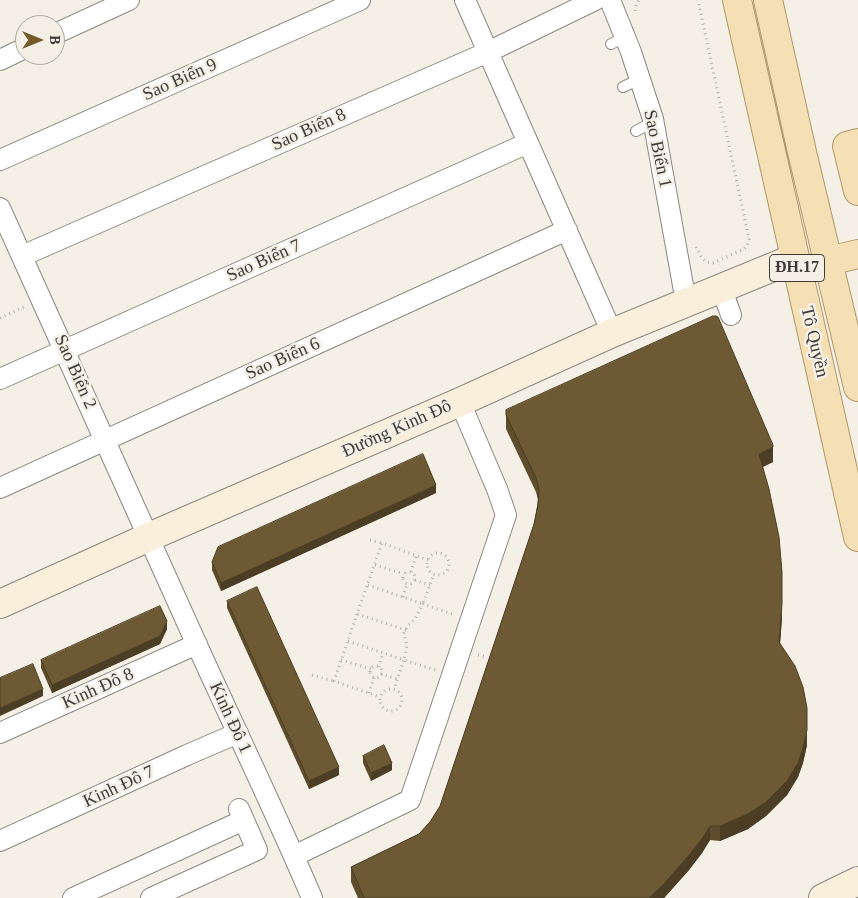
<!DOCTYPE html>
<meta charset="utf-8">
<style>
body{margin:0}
#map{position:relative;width:858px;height:898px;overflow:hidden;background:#f5f0e6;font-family:"Times New Roman",serif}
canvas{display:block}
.north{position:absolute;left:15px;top:15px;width:50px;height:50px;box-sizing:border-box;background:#f5f0e6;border:1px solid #aba7a0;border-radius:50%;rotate:90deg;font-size:14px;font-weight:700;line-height:20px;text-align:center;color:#3d3a37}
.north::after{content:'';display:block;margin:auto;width:18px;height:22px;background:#745b2c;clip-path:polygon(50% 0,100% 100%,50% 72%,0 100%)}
</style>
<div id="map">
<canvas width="858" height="898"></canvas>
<div class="north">B</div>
</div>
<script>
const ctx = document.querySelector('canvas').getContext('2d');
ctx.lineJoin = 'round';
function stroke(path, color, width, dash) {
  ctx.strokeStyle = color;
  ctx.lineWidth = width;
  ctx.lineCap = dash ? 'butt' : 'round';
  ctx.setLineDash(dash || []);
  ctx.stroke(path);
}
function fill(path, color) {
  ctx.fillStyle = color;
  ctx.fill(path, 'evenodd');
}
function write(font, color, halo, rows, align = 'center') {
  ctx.font = font + ' "Times New Roman",serif';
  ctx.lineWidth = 5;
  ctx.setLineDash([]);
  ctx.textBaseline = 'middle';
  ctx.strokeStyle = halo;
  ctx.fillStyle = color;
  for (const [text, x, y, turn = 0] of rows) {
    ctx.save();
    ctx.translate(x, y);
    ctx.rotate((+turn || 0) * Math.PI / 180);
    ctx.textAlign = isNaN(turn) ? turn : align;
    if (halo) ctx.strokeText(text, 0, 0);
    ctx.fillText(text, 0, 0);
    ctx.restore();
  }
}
const lane = new Path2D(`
 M 611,44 L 625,37
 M 623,87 L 640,79
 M 636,131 L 653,122`);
const street = new Path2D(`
 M 465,0 L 612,333
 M 610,0 L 631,52 L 653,119 L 686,302
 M 55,34 L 129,0
 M 0,60 L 25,48
 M 0,160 L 360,0
 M 0,208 C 66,353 131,500 197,645 C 235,729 276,813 312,898
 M 22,256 L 488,52 L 595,0
 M 721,287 L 731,315
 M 0,379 L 528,143
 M 0,488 L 567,230
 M 0,733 L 197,644
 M 0,841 L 187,755 L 238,733
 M 294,856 L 410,800 L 506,515 L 497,489 L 460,402
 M 73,898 L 244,820
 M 151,898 L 257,850 L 239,809`);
const secondary = new Path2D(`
 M 0,604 L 149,537 L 460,402 L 612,333 L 795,258
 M 823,898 L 858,881`);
const primary = new Path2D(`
 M 737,0 L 858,537
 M 768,0 L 802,152 L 858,387
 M 858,143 L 847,146 L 858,191
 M 828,261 L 858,254`);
stroke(lane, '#8d887f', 12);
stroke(street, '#8d887f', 22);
stroke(secondary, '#8d887f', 30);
stroke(primary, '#b19769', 30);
stroke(new Path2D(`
 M 635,11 L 636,6 L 639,0
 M 696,247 L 702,258 L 706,262 L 713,263 L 744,249 L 747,246 L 749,239 L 698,0
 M 0,318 L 24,307
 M 370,540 L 382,543
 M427 564a11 11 0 1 1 22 0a11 11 0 1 1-22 0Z
 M 375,565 L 404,574
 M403 578a6 6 0 1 1 12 0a6 6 0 1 1-12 0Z
 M 411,572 L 416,556
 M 415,580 L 430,585
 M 368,585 L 423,604 L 434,574
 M 403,597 L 407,584
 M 357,614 L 334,681 L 380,697
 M 406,630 L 357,614 L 382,543 L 428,560
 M 348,641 L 404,660 L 394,689
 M 478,655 L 486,657
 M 341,660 L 371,669
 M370 672a6 6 0 1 1 12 0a6 6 0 1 1-12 0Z
 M 379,667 L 383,653
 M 435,670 L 404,660 L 407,646 L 404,633 L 408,625 L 415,619 L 423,604 L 455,615
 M 381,674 L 397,679
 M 312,675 L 334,681
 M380 700a11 11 0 1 1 22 0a11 11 0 1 1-22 0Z
 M 369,693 L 374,678`), '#b5b0a9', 3, [1, 4]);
stroke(lane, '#fff', 10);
stroke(street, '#fff', 20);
stroke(secondary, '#faefda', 28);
stroke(primary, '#f5dfb5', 28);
fill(new Path2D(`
 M 506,410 L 773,459 L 773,462 L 763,467 L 782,618 L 780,644 L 807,745 L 803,763 L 798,777 L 787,795 L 766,816 L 748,829 L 720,841 L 710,840 L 702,853 L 689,870 L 664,898 L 358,898 L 351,882 L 351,867 L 419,834 L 430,822 L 440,806 L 534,524 L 538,500 L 536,492 L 506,429 Z
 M 436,493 L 221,591 L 212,570 L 212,562 Z
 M 227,601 L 339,775 L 309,789 L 227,608 Z
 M 167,629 L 160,644 L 52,693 L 41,668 L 41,660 Z
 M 363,756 L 392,770 L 371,781 L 363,763 Z`), '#5e4d2c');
fill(new Path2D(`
 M 773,445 L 773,462 L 759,468 L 759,454 Z
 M 436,485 L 436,493 L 221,591 L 221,583 Z
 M 782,604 L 782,618 L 779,657 L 779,642 Z
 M 167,621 L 167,629 L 160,644 L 52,693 L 52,685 Z
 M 43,689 L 43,696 L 0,716 L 0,708 Z
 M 807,730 L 807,745 L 803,763 L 798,777 L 787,795 L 766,816 L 748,829 L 720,841 L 720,826 Z
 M 392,763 L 392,770 L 371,781 L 371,773 Z
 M 339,767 L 339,775 L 309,789 L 309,781 Z
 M 710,826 L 710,840 L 702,853 L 689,870 L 664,898 L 649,898 Z`), '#4c3e24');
const building = new Path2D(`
 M 713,316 L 716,316 L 718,317 L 773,445 L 773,447 L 759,454 L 769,489 L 779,537 L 782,572 L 782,604 L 779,642 L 795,666 L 803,687 L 807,708 L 807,730 L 803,748 L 798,763 L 787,781 L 766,802 L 748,814 L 720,826 L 710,826 L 702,839 L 689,855 L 664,884 L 649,898 L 364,898 L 351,867 L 419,834 L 430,822 L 440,806 L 534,524 L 538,505 L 539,489 L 536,478 L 506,415 L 506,410 Z
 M 423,454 L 436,485 L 221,583 L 212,562 L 218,547 Z
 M 257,587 L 339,767 L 309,781 L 227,601 Z
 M 160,606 L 167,621 L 160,636 L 52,685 L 41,660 Z
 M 33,664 L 43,689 L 0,708 L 0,678 Z
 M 384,745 L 392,763 L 371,773 L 363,756 Z`);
fill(building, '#6d5933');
stroke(building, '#4c3e24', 1);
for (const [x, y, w] of [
 [797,268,55]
]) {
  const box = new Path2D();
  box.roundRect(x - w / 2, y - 13.5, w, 27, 4);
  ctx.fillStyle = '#f5f0e6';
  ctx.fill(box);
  stroke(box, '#3d3a37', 1);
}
write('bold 16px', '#3d3a37', null, [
 ["ĐH.17",797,268]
]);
write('18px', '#3d3a37', '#f5f0e6', [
 ["Sao Biển 9",180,80,-24],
 ["Sao Biển 8",309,130,-24],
 ["Sao Biển 1",657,149,78],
 ["Sao Biển 7",264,261,-24],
 ["Tô Quyền",814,342,77],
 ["Sao Biển 6",283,359,-24],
 ["Sao Biển 2",75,372,66],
 ["Đường Kinh Đô",397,429,-24],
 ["Kinh Đô 8",98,689,-24],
 ["Kinh Đô 1",230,718,65],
 ["Kinh Đô 7",119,787,-25]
]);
</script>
